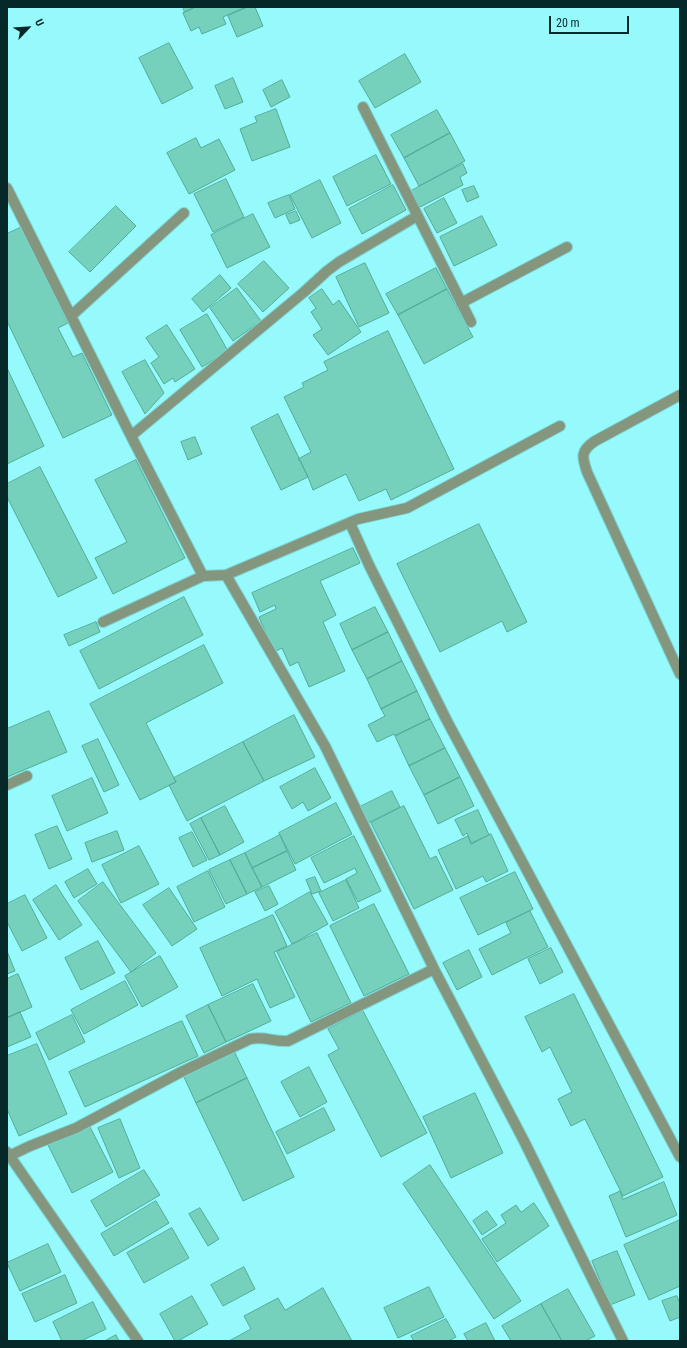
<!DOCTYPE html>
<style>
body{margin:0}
#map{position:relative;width:687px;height:1348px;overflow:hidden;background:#96f9fb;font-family:"Roboto Condensed",sans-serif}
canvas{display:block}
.frame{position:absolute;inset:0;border:8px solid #062828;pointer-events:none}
.north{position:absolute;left:8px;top:8px;width:40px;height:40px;-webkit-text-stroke:3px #96f9fb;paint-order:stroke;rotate:65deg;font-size:11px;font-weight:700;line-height:16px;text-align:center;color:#062828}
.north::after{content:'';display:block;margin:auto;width:14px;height:18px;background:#062828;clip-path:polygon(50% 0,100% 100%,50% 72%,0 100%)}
.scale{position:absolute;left:549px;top:16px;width:80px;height:18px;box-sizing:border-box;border:2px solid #062828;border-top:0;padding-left:5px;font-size:12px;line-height:14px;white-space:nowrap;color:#062828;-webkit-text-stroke:3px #96f9fb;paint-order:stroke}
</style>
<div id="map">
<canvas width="687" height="1348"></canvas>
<div class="frame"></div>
<div class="north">U</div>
<div class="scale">20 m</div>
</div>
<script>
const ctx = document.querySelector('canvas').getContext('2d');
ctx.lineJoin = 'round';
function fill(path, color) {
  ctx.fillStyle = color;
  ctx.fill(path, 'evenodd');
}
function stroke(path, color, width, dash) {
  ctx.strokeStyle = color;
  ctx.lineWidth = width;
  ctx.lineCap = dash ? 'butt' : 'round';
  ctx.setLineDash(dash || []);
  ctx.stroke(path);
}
const building = new Path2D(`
 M 183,7 L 195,7 L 185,12 Z
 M 196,7 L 246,7 L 223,17 L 226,24 L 202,34 L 199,27 L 191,31 L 183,13 Z
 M 248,7 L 255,7 L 263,26 L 237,37 L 228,16 Z
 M 169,43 L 193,88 L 162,104 L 139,58 Z
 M 405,54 L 421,82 L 375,108 L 359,81 Z
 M 233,78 L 243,102 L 225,109 L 215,86 Z
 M 282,80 L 290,97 L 271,107 L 263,90 Z
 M 276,109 L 290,147 L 252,161 L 240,129 L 257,122 L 255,117 Z
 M 437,110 L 450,133 L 404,158 L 391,135 Z
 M 450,133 L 465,161 L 419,186 L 404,158 Z
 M 196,138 L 201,148 L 219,139 L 235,170 L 189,194 L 167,153 Z
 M 376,155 L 391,184 L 347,206 L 333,177 Z
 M 463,164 L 467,173 L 460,177 L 463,185 L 420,207 L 411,191 Z
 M 226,179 L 244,217 L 213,232 L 194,194 Z
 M 320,180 L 341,223 L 312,238 L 290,195 Z
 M 393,185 L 406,210 L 362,234 L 349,209 Z
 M 474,186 L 479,197 L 467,202 L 462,190 Z
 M 289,195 L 295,209 L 275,218 L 268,203 Z
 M 444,198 L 457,223 L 437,233 L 424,209 Z
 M 116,206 L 136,226 L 90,272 L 69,252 Z
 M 296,211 L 300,220 L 290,224 L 286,215 Z
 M 253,214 L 270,247 L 227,268 L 211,235 Z
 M 482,216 L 497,245 L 454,266 L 440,237 Z
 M 22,227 L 68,323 L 58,328 L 73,357 L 82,353 L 112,415 L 63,438 L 7,321 L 7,234 Z
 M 264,261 L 289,288 L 263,312 L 238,284 Z
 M 365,263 L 389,313 L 359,327 L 336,277 Z
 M 436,268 L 447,289 L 398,315 L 386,294 Z
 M 220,275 L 231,288 L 203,312 L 192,299 Z
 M 237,288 L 261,321 L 233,341 L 210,308 Z
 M 322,289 L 333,305 L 339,300 L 361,332 L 328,355 L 313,335 L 322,329 L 311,312 L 316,308 L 309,298 Z
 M 447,289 L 473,337 L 424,364 L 398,315 Z
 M 207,314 L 228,351 L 202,367 L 180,330 Z
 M 167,325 L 195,369 L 175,382 L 173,378 L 164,384 L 151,363 L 159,357 L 146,338 Z
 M 388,331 L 454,469 L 391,500 L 386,489 L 359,501 L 346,474 L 313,490 L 308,477 L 300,461 L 298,459 L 311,452 L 284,397 L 304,387 L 302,383 L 328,370 L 324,362 Z
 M 145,360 L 164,393 L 145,414 L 122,372 Z
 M 7,368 L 44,446 L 7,464 Z
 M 278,414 L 308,477 L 281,490 L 251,428 Z
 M 195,437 L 202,454 L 188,460 L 181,442 Z
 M 136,460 L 185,558 L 113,594 L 95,558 L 127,542 L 95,480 Z
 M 40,467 L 97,578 L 58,597 L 7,497 L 7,484 Z
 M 479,524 L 527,622 L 507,632 L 502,621 L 440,652 L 397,564 Z
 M 353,548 L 360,563 L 320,581 L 336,615 L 323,622 L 345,671 L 309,687 L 298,662 L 290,666 L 282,648 L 274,652 L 259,617 L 276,609 L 275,605 L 260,612 L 252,593 Z
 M 184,597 L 203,635 L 99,689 L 80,651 Z
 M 375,607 L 388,632 L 352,650 L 340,624 Z
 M 96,622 L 100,632 L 69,646 L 64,635 Z
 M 388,632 L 402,661 L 367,679 L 352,650 Z
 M 204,645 L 223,683 L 146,723 L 176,782 L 140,800 L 90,704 Z
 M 402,661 L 417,691 L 381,709 L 367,679 Z
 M 417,691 L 430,719 L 395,736 L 394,734 L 377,742 L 368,725 L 385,716 L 381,709 Z
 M 49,711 L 67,752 L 7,777 L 7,729 Z
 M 294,715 L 315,757 L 264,781 L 243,742 Z
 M 430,719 L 445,748 L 409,766 L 395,736 Z
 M 98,739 L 119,785 L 104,792 L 82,746 Z
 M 243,742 L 264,781 L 187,821 L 169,785 L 176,782 L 174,778 Z
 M 445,748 L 460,777 L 424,795 L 409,766 Z
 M 315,768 L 331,798 L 308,811 L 303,802 L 292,809 L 280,787 Z
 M 460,777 L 474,806 L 438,824 L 424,795 Z
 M 92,778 L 108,813 L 67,831 L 52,796 Z
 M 392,791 L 400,807 L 366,824 L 358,808 Z
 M 336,803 L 352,834 L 295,864 L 279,833 Z
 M 225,806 L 244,842 L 220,855 L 201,818 Z
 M 404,806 L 430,859 L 436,856 L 453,890 L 414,909 L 371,823 Z
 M 478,810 L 489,835 L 471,843 L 467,833 L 463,836 L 455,820 Z
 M 201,818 L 220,855 L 209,860 L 190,824 Z
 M 57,826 L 72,859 L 49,869 L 35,835 Z
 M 117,831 L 124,850 L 92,862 L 85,843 Z
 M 192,832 L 207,860 L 193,867 L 179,838 Z
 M 491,834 L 508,871 L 486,882 L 483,876 L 456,889 L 438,850 L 468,836 L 471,844 Z
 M 280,835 L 287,851 L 252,868 L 245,853 Z
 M 354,836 L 381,891 L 358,902 L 346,879 L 357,873 L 355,868 L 324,883 L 311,858 Z
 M 139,846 L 159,884 L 121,903 L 102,865 Z
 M 287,851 L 296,870 L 262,887 L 252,868 Z
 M 245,853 L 262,887 L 247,894 L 230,860 Z
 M 230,860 L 247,894 L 226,904 L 209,870 Z
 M 88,869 L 97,884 L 74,898 L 65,882 Z
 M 208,871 L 225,907 L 194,922 L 177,887 Z
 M 515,872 L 533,909 L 478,935 L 460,898 Z
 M 315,877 L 321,891 L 312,894 L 306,880 Z
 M 346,880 L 359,908 L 333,921 L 319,893 Z
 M 103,882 L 156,953 L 131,972 L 78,901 Z
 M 56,885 L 82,925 L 59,940 L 33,900 Z
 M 269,886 L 278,904 L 265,911 L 255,892 Z
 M 169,888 L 197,929 L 172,946 L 143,905 Z
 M 310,892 L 328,924 L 292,944 L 275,912 Z
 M 25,895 L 47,938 L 22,951 L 7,922 L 7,904 Z
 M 374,904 L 409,974 L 364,996 L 330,926 Z
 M 530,911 L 548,947 L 492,975 L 479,949 L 511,933 L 506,923 Z
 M 273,915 L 287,946 L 274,952 L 295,997 L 270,1008 L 257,979 L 222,996 L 200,948 Z
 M 317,933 L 351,1003 L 311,1022 L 277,952 Z
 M 98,941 L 115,973 L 81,990 L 65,958 Z
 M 551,948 L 563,972 L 540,984 L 528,959 Z
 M 469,950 L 482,977 L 457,990 L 443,963 Z
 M 7,951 L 15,971 L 7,974 Z
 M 160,956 L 178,987 L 142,1007 L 125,976 Z
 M 18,974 L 32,1007 L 7,1018 L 7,979 Z
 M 125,981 L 138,1005 L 84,1034 L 71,1010 Z
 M 253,984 L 271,1021 L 226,1042 L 208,1005 Z
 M 574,994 L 663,1177 L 623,1196 L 585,1119 L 571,1126 L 558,1099 L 572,1092 L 550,1047 L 542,1052 L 525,1017 Z
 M 208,1005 L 226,1042 L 204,1053 L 186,1016 Z
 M 363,1011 L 427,1133 L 381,1157 L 328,1055 L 339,1049 L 328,1029 Z
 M 20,1012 L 31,1037 L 7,1047 L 7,1018 Z
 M 72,1015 L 85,1042 L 49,1060 L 36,1033 Z
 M 182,1021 L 198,1056 L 85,1107 L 69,1072 Z
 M 37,1044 L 67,1114 L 19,1136 L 7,1109 L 7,1056 Z
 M 234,1051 L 247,1078 L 196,1103 L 183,1075 Z
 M 309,1067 L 327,1102 L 300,1117 L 281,1082 Z
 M 247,1078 L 294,1177 L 243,1201 L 196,1103 Z
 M 475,1093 L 503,1153 L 451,1178 L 423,1117 Z
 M 324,1108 L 335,1130 L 287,1154 L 276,1132 Z
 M 120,1119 L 140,1168 L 119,1178 L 98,1128 Z
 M 89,1125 L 113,1172 L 72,1193 L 48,1145 Z
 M 430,1165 L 521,1301 L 494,1319 L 403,1184 Z
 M 144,1170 L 160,1195 L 106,1227 L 91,1201 Z
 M 664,1182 L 677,1215 L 626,1237 L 609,1196 L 620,1191 L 623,1199 Z
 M 156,1201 L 169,1223 L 114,1256 L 101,1234 Z
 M 534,1203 L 549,1226 L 497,1262 L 482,1239 L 506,1223 L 501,1215 L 516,1205 L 521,1212 Z
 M 200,1208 L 219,1239 L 208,1246 L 189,1214 Z
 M 487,1211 L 497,1225 L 482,1235 L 473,1221 Z
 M 680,1220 L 680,1286 L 649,1300 L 624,1245 Z
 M 172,1228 L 189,1258 L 144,1283 L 127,1253 Z
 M 48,1244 L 61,1272 L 20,1291 L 7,1263 Z
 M 617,1251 L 635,1295 L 610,1305 L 592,1261 Z
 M 244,1267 L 255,1289 L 223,1306 L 211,1285 Z
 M 65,1275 L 77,1303 L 35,1322 L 22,1294 Z
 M 429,1287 L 444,1317 L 398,1338 L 384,1308 Z
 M 323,1288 L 352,1341 L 229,1341 L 251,1329 L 244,1316 L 278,1298 L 285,1310 Z
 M 568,1289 L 595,1336 L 585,1341 L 562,1341 L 541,1304 Z
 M 192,1296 L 208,1324 L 178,1341 L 175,1341 L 160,1314 Z
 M 677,1296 L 680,1304 L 680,1317 L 670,1321 L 662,1301 Z
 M 93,1302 L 106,1329 L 81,1341 L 62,1341 L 53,1322 Z
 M 541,1304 L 562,1341 L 511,1341 L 502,1326 Z
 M 446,1319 L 456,1337 L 448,1341 L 414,1341 L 411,1336 Z
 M 486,1323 L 495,1341 L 468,1341 L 464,1334 Z
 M 116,1335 L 119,1341 L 105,1341 Z`);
fill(building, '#76d1bc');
stroke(building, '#51ac98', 1);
const minor = new Path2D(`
 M 363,107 L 471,322
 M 7,188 L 131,436 L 203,576 L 226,575 L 358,519 L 407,508 L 560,426
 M 461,303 L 567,247
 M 71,316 L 184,213
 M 680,395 L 595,441 C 580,451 582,457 587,472 L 680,674
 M 131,436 L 304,292 L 327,271 L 339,262 L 417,216
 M 350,523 L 369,565 L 446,719 L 680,1157
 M 226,575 L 325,746 L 434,969 L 524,1141 L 623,1341
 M 103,622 L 203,576
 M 7,785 L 27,776
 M 7,1152 L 138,1341
 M 7,1157 L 30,1146 L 76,1128 L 179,1073 L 250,1039 C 266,1036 273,1042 288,1041 L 434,969`);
stroke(minor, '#7cd3d5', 12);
stroke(minor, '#84967d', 10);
</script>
